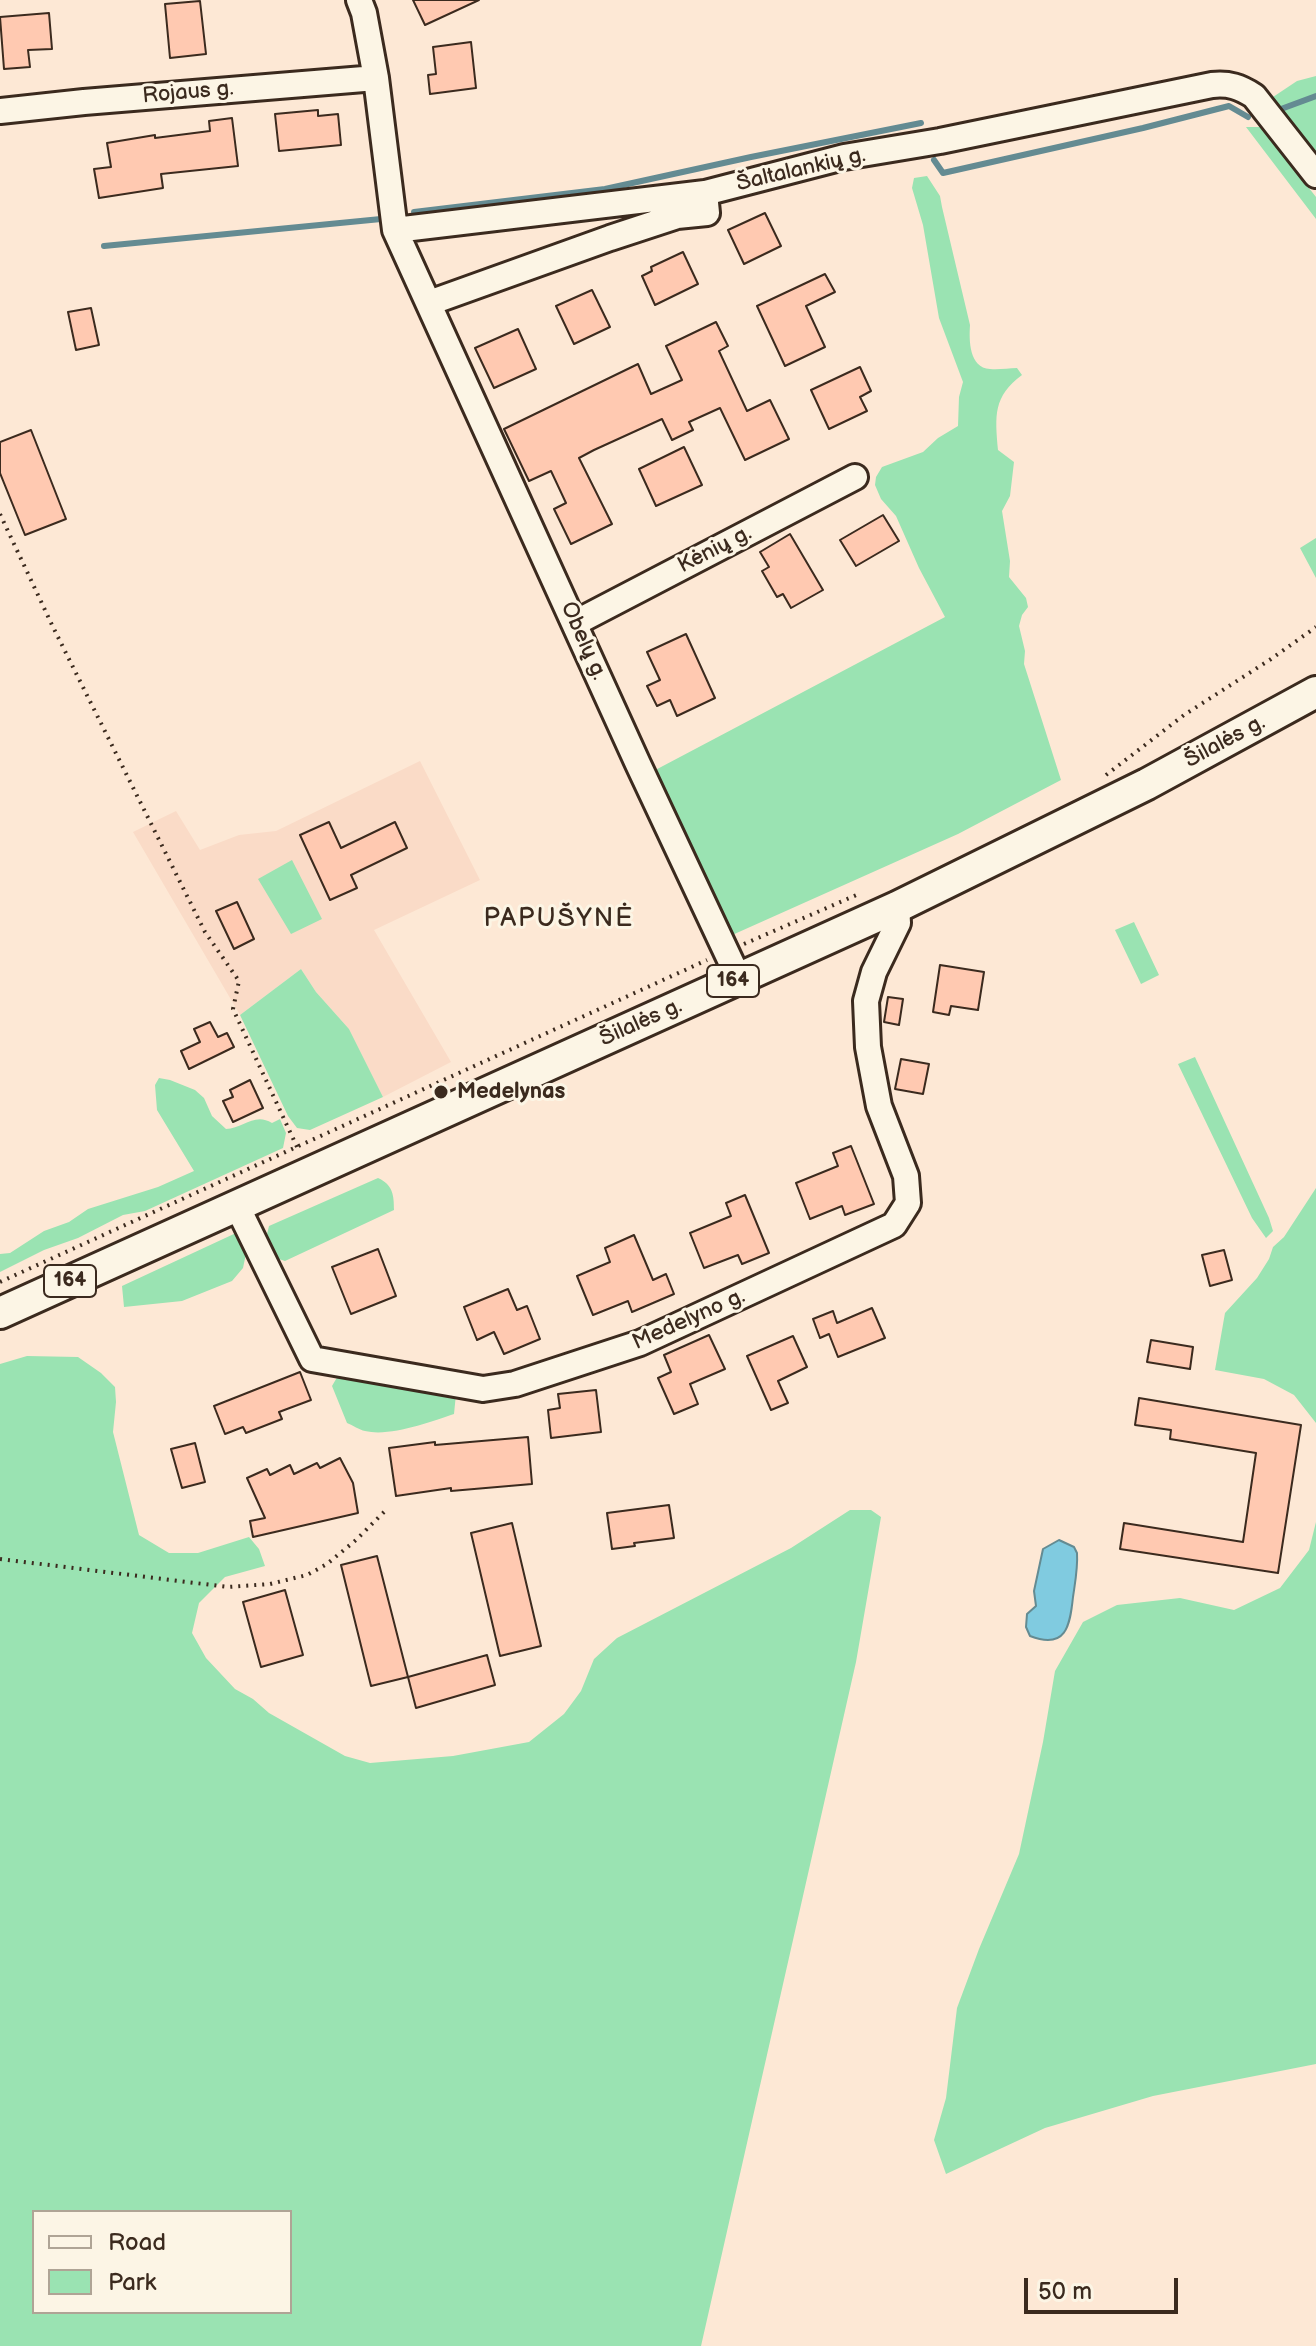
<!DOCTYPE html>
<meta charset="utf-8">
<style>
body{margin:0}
#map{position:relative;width:1316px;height:2346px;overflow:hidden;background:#fde8d5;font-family:"Balsamiq Sans",sans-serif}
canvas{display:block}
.legend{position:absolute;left:32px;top:2210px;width:260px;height:104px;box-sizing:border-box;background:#fcf5e5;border:2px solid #afa495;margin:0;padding:10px 14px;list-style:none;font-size:24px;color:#3b2a1e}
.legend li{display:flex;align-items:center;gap:16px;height:40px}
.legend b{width:40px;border:2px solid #afa495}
.scale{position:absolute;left:1024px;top:2278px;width:154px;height:36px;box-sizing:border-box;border:4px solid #3b2a1e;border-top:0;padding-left:10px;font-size:24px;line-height:28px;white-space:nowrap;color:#3b2a1e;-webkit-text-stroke:6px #fcf5e5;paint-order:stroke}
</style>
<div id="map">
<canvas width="1316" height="2346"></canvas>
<ul class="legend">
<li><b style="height:10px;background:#fcf5e5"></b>Road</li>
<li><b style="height:22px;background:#9ae3b2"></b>Park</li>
</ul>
<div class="scale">50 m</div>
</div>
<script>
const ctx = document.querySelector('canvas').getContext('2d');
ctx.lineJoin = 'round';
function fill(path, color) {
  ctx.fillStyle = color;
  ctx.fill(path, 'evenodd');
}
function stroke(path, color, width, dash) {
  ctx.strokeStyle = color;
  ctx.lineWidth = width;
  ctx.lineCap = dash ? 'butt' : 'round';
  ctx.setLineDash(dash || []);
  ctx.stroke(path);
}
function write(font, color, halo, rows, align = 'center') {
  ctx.font = font + ' "Balsamiq Sans",sans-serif';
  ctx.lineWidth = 6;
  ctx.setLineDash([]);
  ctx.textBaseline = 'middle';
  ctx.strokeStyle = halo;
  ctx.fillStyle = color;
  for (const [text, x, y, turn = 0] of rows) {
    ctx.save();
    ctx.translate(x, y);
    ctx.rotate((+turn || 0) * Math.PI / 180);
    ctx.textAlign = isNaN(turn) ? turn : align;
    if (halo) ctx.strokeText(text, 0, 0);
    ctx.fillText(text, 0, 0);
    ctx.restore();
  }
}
fill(new Path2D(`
 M 420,761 L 480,880 L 374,930 L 451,1062 L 383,1097 L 349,1029 L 316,992 L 301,969 L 240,1015 L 133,832 L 176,811 L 200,850 L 239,835 L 276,831 Z`), '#fadbc7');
fill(new Path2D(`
 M 1316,76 L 1316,162 L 1267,101 L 1297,81 Z
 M 1246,127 L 1261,127 L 1316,197 L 1316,219 Z
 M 927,176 L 940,196 L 942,207 L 970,325 C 969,340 969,368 990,369 C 999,370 1008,368 1017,368 L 1022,375 C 993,397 995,415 998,450 L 1014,462 L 1010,496 L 1002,511 L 1010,561 L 1009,577 L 1026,598 L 1028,607 L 1022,615 L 1019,626 L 1025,651 L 1024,664 L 1061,780 L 958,834 L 721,940 L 644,776 L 945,617 L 919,568 L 896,516 L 881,499 L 875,485 L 876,477 L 882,467 L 923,452 L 938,438 L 958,426 L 959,397 L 963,382 L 939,318 L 923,225 L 912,188 L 914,178 Z
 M 1316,538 L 1316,578 L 1300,548 Z
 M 292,860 L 322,919 L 291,934 L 258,879 Z
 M 1134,922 L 1159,975 L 1141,984 L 1115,930 Z
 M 301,969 L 316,992 L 349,1029 L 383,1097 L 310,1130 L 297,1128 L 288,1116 L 240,1015 Z
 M 1195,1057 L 1269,1218 L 1273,1231 L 1266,1238 L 1252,1218 L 1178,1064 Z
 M 159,1078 L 170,1080 L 195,1090 L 204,1098 L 212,1116 L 226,1129 C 243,1128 255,1112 272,1123 L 280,1119 L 286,1133 L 283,1148 L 145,1211 L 123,1215 L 78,1238 L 44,1250 L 0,1272 L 0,1254 L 10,1253 L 44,1231 L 69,1222 L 88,1209 L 158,1187 L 194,1171 L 157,1110 L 155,1085 Z
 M 378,1178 C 393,1185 394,1195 394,1210 L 285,1261 L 279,1259 L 267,1234 L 269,1226 Z
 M 1316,1188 L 1316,1423 L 1294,1395 L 1264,1379 L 1215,1370 L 1225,1313 L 1257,1278 L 1269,1259 L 1273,1247 L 1284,1237 Z
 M 236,1233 L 247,1249 L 243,1268 L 232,1281 L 182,1301 L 124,1307 L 122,1286 Z
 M 27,1356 L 78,1357 L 101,1373 L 115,1387 L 116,1402 L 113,1432 L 139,1535 L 169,1553 L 198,1553 L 249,1537 L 259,1549 L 265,1566 L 225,1577 L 199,1603 L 192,1633 L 206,1658 L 235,1689 L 253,1699 L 269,1713 L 345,1756 L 370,1763 L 453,1756 L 529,1742 L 564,1714 L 581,1691 L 594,1659 L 617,1638 L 791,1548 L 850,1510 L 871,1510 L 881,1517 L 856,1662 L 701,2346 L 0,2346 L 0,1364 ZM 34,2212 L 290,2212 L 290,2312 L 34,2312 Z
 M 339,1374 L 456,1394 L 454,1414 C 430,1422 390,1437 365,1431 C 359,1430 353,1425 347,1423 L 332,1386 Z
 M 1316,1522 L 1316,2064 L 1153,2096 L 1045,2128 L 946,2174 L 934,2140 L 946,2098 L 957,2008 L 979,1949 L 1019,1854 L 1043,1742 L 1055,1671 L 1083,1622 L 1117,1605 L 1180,1598 L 1234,1610 L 1280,1588 L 1309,1550 Z`), '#9ae3b2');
const water = new Path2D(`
 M 1059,1540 L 1074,1547 L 1077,1553 C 1078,1568 1075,1583 1073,1597 C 1070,1626 1066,1650 1030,1636 L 1026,1627 L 1027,1614 L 1036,1606 L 1034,1591 L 1043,1549 Z`);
fill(water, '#80cbe0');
stroke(water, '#648b92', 2);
stroke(new Path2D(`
 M 1281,109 L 1316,96
 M 934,160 L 943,173 L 1143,128 L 1229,106 L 1248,117
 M 414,212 L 605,189 L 751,157 L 921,123
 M 104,246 L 381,219`), '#648b92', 6);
const building = new Path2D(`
 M 413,0 L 479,0 L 425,25 Z
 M 200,1 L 206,54 L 170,58 L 165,4 Z
 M 49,13 L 52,49 L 28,50 L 30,67 L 4,69 L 0,17 Z
 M 471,42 L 476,88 L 430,94 L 428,75 L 436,74 L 433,47 Z
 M 318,110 L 318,116 L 338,114 L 341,145 L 279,151 L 275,114 Z
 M 232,118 L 238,166 L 161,174 L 163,188 L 99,198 L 94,169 L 111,167 L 107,143 L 155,135 L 155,138 L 210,131 L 209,121 Z
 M 765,213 L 781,246 L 744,264 L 728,230 Z
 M 683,252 L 698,284 L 655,305 L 642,276 L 652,271 L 651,267 Z
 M 825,274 L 835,292 L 806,306 L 825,347 L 785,366 L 757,306 Z
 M 592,290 L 610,327 L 574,344 L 556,306 Z
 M 91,308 L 99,345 L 76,350 L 68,312 Z
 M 716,322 L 728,346 L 719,351 L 747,411 L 770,400 L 789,439 L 745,460 L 720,408 L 689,422 L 693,430 L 672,440 L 662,419 L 594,450 L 579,458 L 612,524 L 571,544 L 554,509 L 566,503 L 551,471 L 529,481 L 504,429 L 638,364 L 651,394 L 682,380 L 666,346 Z
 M 518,329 L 536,369 L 494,388 L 475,348 Z
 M 860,367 L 871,391 L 860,397 L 867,411 L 829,429 L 811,390 Z
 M 31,430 L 66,519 L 25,535 L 0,473 L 0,442 Z
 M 684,447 L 702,485 L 656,506 L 639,469 Z
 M 883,515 L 899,541 L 856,566 L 840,540 Z
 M 790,534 L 823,590 L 791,608 L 783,594 L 777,597 L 762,571 L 769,567 L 760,552 Z
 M 686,634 L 715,698 L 677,716 L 670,700 L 657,706 L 647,686 L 660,680 L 647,652 Z
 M 329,822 L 341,848 L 395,822 L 407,848 L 351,875 L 357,888 L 330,900 L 300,835 Z
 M 237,902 L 254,939 L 234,949 L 216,911 Z
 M 940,965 L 984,972 L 978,1010 L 951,1006 L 949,1015 L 933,1012 Z
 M 888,997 L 903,999 L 899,1025 L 884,1022 Z
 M 210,1022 L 218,1037 L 227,1033 L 234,1047 L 189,1069 L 181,1051 L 200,1042 L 194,1029 Z
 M 901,1059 L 929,1064 L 923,1094 L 895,1089 Z
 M 250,1080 L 263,1108 L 233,1122 L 223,1101 L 233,1097 L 230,1090 Z
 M 851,1146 L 874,1204 L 845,1215 L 842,1206 L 810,1219 L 796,1183 L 838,1166 L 833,1153 Z
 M 745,1195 L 769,1253 L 742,1264 L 738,1255 L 704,1268 L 690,1233 L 731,1216 L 726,1203 Z
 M 634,1235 L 653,1280 L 666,1274 L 674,1294 L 632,1312 L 628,1301 L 593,1315 L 577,1276 L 610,1262 L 605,1248 Z
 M 378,1249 L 396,1296 L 351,1314 L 332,1267 Z
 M 1224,1250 L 1232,1280 L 1210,1286 L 1202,1255 Z
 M 508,1289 L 517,1310 L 527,1306 L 540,1339 L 504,1354 L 494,1332 L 477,1340 L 464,1307 Z
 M 872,1308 L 885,1338 L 838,1357 L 829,1334 L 820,1338 L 813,1319 L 833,1311 L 837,1323 Z
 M 709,1335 L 725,1369 L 690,1384 L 698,1404 L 674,1414 L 658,1378 L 671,1372 L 664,1355 Z
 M 793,1336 L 807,1367 L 778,1381 L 788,1403 L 771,1410 L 747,1356 Z
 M 1151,1340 L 1193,1347 L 1190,1369 L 1147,1362 Z
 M 300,1372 L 311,1400 L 279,1412 L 282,1419 L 246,1433 L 243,1427 L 225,1434 L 214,1406 Z
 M 596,1390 L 601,1432 L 551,1438 L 548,1410 L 560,1408 L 558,1394 Z
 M 1139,1398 L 1301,1425 L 1278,1573 L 1120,1549 L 1124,1523 L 1243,1542 L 1256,1453 L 1170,1439 L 1171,1430 L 1135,1425 Z
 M 528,1437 L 532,1484 L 451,1491 L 451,1488 L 396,1496 L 389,1448 L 435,1442 L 435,1445 Z
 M 195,1443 L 205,1482 L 182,1488 L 171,1449 Z
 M 340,1458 L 353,1483 L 358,1513 L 253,1537 L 250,1521 L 265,1518 L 247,1478 L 267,1469 L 270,1475 L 290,1465 L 294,1474 L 317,1463 L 320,1468 Z
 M 669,1505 L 674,1538 L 634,1543 L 635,1546 L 612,1549 L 607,1513 Z
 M 512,1523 L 541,1646 L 500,1656 L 471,1533 Z
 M 377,1556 L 408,1677 L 371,1686 L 341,1565 Z
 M 285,1590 L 303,1655 L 261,1667 L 243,1602 Z
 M 487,1655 L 495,1685 L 416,1708 L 408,1677 Z`);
fill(building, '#ffc9b1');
stroke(building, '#3b2a1e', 2);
const minor = new Path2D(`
 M 359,0 L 364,13 L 376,78 L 395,230 L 705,193 L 844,157 L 940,141 L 1212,85 C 1229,83 1240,87 1254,96 L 1316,175
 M 0,111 L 84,102 L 376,78
 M 395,230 L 638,764 L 739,979
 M 429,303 L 610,238 L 677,216 L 707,213 L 705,193
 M 575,623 L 855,477
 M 237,1206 L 312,1359 L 483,1389 L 515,1384 L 640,1343 L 894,1225 L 908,1203 L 906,1176 L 879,1106 L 868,1047 L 866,1001 L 874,972 L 898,923 L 897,907`);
const major = new Path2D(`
 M 0,1313 L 897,907 L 1147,784 L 1316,692`);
stroke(minor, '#3b2a1e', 30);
stroke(major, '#3b2a1e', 36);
stroke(new Path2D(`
 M 0,514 L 52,625 L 205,932 L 239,981 L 233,1009 L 297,1147
 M 1106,775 L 1184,715 L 1271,659 L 1316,627
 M 744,944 L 861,893
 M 0,1282 L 707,960
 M 0,1559 L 228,1587 L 270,1584 L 307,1575 L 327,1564 L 356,1540 L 385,1511`), '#3b2a1e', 4, [2, 6]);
stroke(minor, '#fcf5e5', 24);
stroke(major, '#fcf5e5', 30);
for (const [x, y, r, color] of [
 [441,1092,8,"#3b2a1e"]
]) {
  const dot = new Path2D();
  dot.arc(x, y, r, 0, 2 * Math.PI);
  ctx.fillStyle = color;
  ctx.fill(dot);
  stroke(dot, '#fcf5e5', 3);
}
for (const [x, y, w] of [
 [733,981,52],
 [70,1281,52]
]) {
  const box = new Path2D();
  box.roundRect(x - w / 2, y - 16, w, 32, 6);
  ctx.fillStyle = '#fcf5e5';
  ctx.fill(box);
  stroke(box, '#3b2a1e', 2);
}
write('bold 20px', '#3b2a1e', null, [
 ["164",733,981],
 ["164",70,1281]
]);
write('22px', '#3b2a1e', '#fcf5e5', [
 ["Rojaus g.",188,93,-5],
 ["Šaltalankių g.",801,170,-13],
 ["Kėnių g.",715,550,-27],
 ["Obelų g.",583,641,66],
 ["Šilalės g.",1225,742,-28],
 ["Šilalės g.",641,1023,-24],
 ["Medelyno g.",689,1320,-24]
]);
write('bold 22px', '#3b2a1e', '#fcf5e5', [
 ["Medelynas",457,1092]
], 'left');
ctx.letterSpacing = '2px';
write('26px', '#3b2a1e', '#fcf5e5', [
 ["PAPUŠYNĖ",559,919]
]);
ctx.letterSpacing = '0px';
</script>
